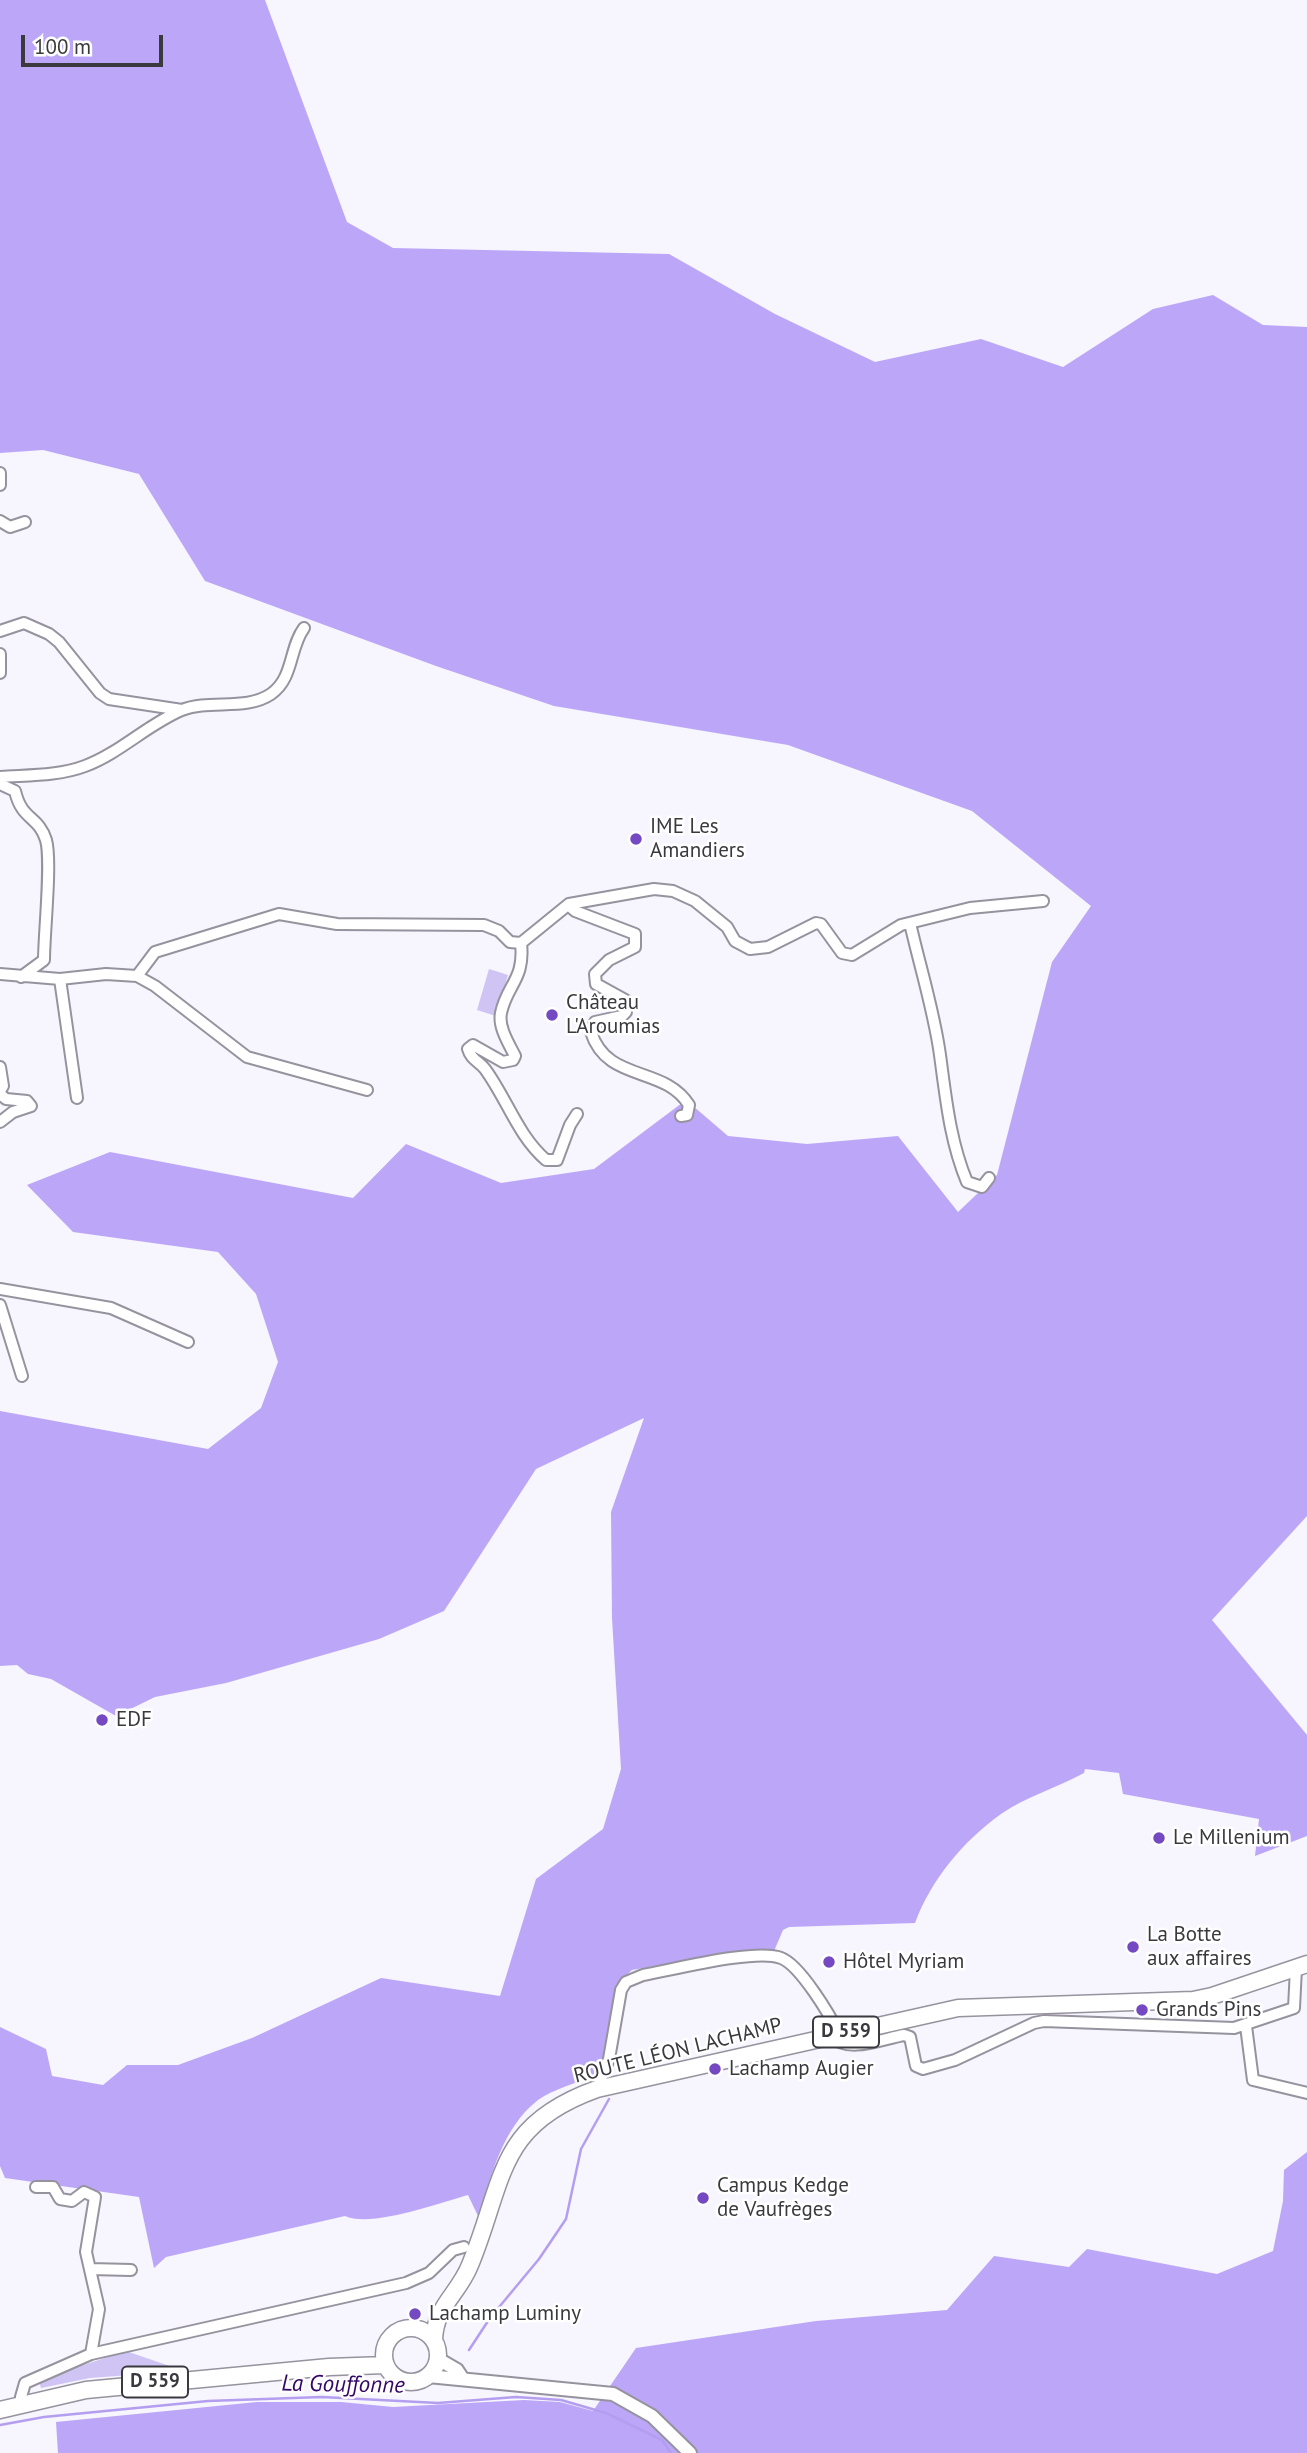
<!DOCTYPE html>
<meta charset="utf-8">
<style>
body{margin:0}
#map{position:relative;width:1307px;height:2453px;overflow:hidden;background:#f7f5fe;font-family:"PT Sans",sans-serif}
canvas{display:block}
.scale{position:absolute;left:21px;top:35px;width:142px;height:32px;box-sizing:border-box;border:4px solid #3a393e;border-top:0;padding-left:9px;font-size:21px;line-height:24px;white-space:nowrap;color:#3a393e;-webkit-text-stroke:5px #fff;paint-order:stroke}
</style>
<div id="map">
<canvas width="1307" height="2453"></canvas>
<div class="scale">100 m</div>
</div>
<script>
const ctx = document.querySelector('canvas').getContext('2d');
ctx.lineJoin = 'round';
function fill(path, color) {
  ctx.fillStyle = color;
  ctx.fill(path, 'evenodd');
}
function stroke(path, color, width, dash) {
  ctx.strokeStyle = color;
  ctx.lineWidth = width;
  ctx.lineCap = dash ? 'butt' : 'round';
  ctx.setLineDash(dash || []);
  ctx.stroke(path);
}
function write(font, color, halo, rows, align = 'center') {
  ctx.font = font + ' "PT Sans",sans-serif';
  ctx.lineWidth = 5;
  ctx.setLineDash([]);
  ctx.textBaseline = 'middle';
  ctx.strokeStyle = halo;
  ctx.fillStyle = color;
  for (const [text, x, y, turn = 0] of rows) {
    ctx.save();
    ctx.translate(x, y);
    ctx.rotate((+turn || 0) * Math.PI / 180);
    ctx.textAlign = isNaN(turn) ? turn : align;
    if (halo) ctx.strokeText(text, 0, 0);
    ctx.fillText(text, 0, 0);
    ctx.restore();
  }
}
fill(new Path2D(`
 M 489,969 L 508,975 L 496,1016 L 477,1010 Z
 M 126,2351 L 184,2371 L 90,2378 L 41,2388 L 39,2381 L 47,2377 Z`), '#cfc4f3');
fill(new Path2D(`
 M 0,0 L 265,0 L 347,222 L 393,248 L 669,254 L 775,314 L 875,362 L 981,339 L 1063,367 L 1153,309 L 1213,295 L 1263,325 L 1307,327 L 1307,1516 L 1212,1620 L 1307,1735 L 1307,1836 L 1255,1856 L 1259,1819 L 1123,1794 L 1119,1773 L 1085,1769 L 1084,1773 C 1057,1788 1025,1797 1001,1814 C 963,1841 931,1880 915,1923 L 789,1927 L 783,1930 L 774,1951 L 747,1950 L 632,1970 L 616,1985 L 603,2057 L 594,2076 C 576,2083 554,2089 538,2100 C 502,2128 492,2175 478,2216 L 468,2195 C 439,2203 371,2228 345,2216 L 166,2257 L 154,2268 L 139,2197 L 5,2178 L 0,2166 L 0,2027 L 46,2049 L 52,2076 L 103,2085 L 127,2065 L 178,2065 L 252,2038 L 381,1978 L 500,1996 L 536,1879 L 603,1829 L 621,1769 L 612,1618 L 611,1512 L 644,1418 L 536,1469 L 444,1611 L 379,1639 L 226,1683 L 155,1697 L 116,1716 L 51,1679 L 28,1674 L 17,1665 L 0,1666 L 0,1411 L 208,1449 L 261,1408 L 278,1362 L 256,1294 L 218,1252 L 73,1232 L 27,1185 L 110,1152 L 353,1198 L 406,1144 L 501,1183 L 594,1169 L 686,1100 L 728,1136 L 807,1144 L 898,1136 L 958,1212 L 997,1175 L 1052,962 L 1091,906 L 972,811 L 788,745 L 554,706 L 436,666 L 205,581 L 139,474 L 43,450 L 0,453 Z
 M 1307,2152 L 1307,2453 L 58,2453 L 56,2422 L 257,2402 L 341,2402 L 393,2407 L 524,2400 L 560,2402 L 593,2411 L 636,2348 L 816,2321 L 947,2310 L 994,2256 L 1069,2267 L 1087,2249 L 1217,2274 L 1273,2251 L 1283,2201 L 1284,2170 Z`), '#bca6f8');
stroke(new Path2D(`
 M 469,2350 L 490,2318 L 539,2259 L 566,2219 L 581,2149 L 609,2099
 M 0,2425 L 44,2417 L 208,2401 L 322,2397 L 438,2403 L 516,2397 L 561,2400 L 606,2413 L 662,2440 L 671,2453`), '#b49eef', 2.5);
const minor = new Path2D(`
 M 0,473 L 0,485
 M 0,521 L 10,527 L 25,522
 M 0,631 L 24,623 L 49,634 L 59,642 L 100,693 L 109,699 L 182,710
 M 0,654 L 0,673
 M 0,777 C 27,775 59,776 85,766 C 120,753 148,724 182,710 C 210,699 246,711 271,694 C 294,678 289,648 304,628
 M 0,784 L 15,791 C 22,821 38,815 46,840 C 52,861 44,933 44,960 L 21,977
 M 568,905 L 575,911 L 635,934 L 635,947 L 609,960 L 595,974 L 596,984 L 625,1000 L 626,1012 L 622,1016 L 595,1022 L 591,1032 C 607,1083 664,1065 689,1105 L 687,1115 L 681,1116
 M 910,923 C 920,967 934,1011 940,1055 C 946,1099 950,1141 967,1182 L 982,1187 L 989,1178
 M 521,943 C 525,980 507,984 501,1013 C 498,1027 509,1044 515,1056 L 513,1060 L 503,1062 L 473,1045 L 468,1049 C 471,1060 479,1061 485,1069 C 507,1099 518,1136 546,1160 L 557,1160 L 570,1125 L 577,1114
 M 0,974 L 60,979 L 106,974 L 137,976 L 155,952 L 279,914 L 337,924 L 484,925 L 499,931 L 510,942 L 521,943 L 569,904 L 654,889 L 673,891 L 695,901 L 727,927 L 735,941 L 750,949 L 768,947 L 816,923 L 821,924 L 842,953 L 852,955 L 901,925 L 970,908 L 1043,901
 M 137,976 L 155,986 L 247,1057 L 367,1090
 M 60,979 L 77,1098
 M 0,1067 L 3,1086 L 0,1091
 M 0,1094 L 6,1099 L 27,1101 L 31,1106 L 13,1112 L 0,1122
 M 0,1289 L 111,1308 L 188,1342
 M 0,1305 L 22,1376
 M 1246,2026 L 1253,2080 L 1307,2093
 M 830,2036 C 849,2054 881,2039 904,2035 L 910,2037 L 916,2066 L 923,2069 L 955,2060 L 1034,2023 L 1044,2021 L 1234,2028 L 1294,2008 L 1296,1968
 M 597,2089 L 609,2059 L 621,1990 L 626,1982 L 643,1975 C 672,1970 756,1948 781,1958 C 800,1965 830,2015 839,2034
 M 36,2187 L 53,2187 L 60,2199 L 72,2201 L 84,2192 L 95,2197 L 86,2252 L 99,2309 L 91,2354
 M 90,2269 L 131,2270
 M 23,2406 L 21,2397 L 25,2383 L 91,2354 L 406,2283 L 429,2273 L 453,2250 L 464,2247`);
const tertiary = new Path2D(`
 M 438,2359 L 457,2370 L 463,2379
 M 428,2376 L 613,2394 L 652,2416 L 690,2453`);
const primary = new Path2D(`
 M384 2355a27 27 0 1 1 54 0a27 27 0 1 1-54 0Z
 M 434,2340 C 435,2306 458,2295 470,2265 C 505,2180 496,2125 597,2089 L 958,2008 L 1193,2000 L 1212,1996 L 1307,1964
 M 0,2410 L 86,2390 L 329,2367 L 385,2365`);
stroke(minor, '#96939e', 14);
stroke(tertiary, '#96939e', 16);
stroke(primary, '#96939e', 19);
stroke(minor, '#fff', 10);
stroke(tertiary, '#fff', 12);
stroke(primary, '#fff', 16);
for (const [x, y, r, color] of [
 [636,839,7,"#7449c1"],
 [552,1015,7,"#7449c1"],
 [102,1720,7,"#7449c1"],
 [1159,1838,7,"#7449c1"],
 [1133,1947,7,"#7449c1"],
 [829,1962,7,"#7449c1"],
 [1142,2010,7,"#7449c1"],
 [715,2069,7,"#7449c1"],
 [703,2198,7,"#7449c1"],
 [415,2314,7,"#7449c1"]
]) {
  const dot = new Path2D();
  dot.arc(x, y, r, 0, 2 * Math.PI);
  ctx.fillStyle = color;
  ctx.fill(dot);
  stroke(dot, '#fff', 2.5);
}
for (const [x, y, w] of [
 [846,2032,66],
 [155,2382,66]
]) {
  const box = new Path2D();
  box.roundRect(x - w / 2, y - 15.5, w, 31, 5);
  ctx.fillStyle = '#fff';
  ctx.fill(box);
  stroke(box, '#3a393e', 2);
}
write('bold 19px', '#3a393e', null, [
 ["D 559",846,2032],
 ["D 559",155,2382]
]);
write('21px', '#3a393e', '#fff', [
 ["IME Les",650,827],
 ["Amandiers",650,851],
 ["Château",566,1003],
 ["L'Aroumias",566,1027],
 ["EDF",116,1720],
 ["Le Millenium",1173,1838],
 ["La Botte",1147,1935],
 ["aux affaires",1147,1959],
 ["Hôtel Myriam",843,1962],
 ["Grands Pins",1156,2010],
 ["Lachamp Augier",729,2069],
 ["Campus Kedge",717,2186],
 ["de Vaufrèges",717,2210],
 ["Lachamp Luminy",429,2314]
], 'left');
write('21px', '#3a393e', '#fff', [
 ["ROUTE LÉON LACHAMP",678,2051,-14]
]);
write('italic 23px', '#340668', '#fff', [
 ["La Gouffonne",343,2385,1]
]);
</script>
